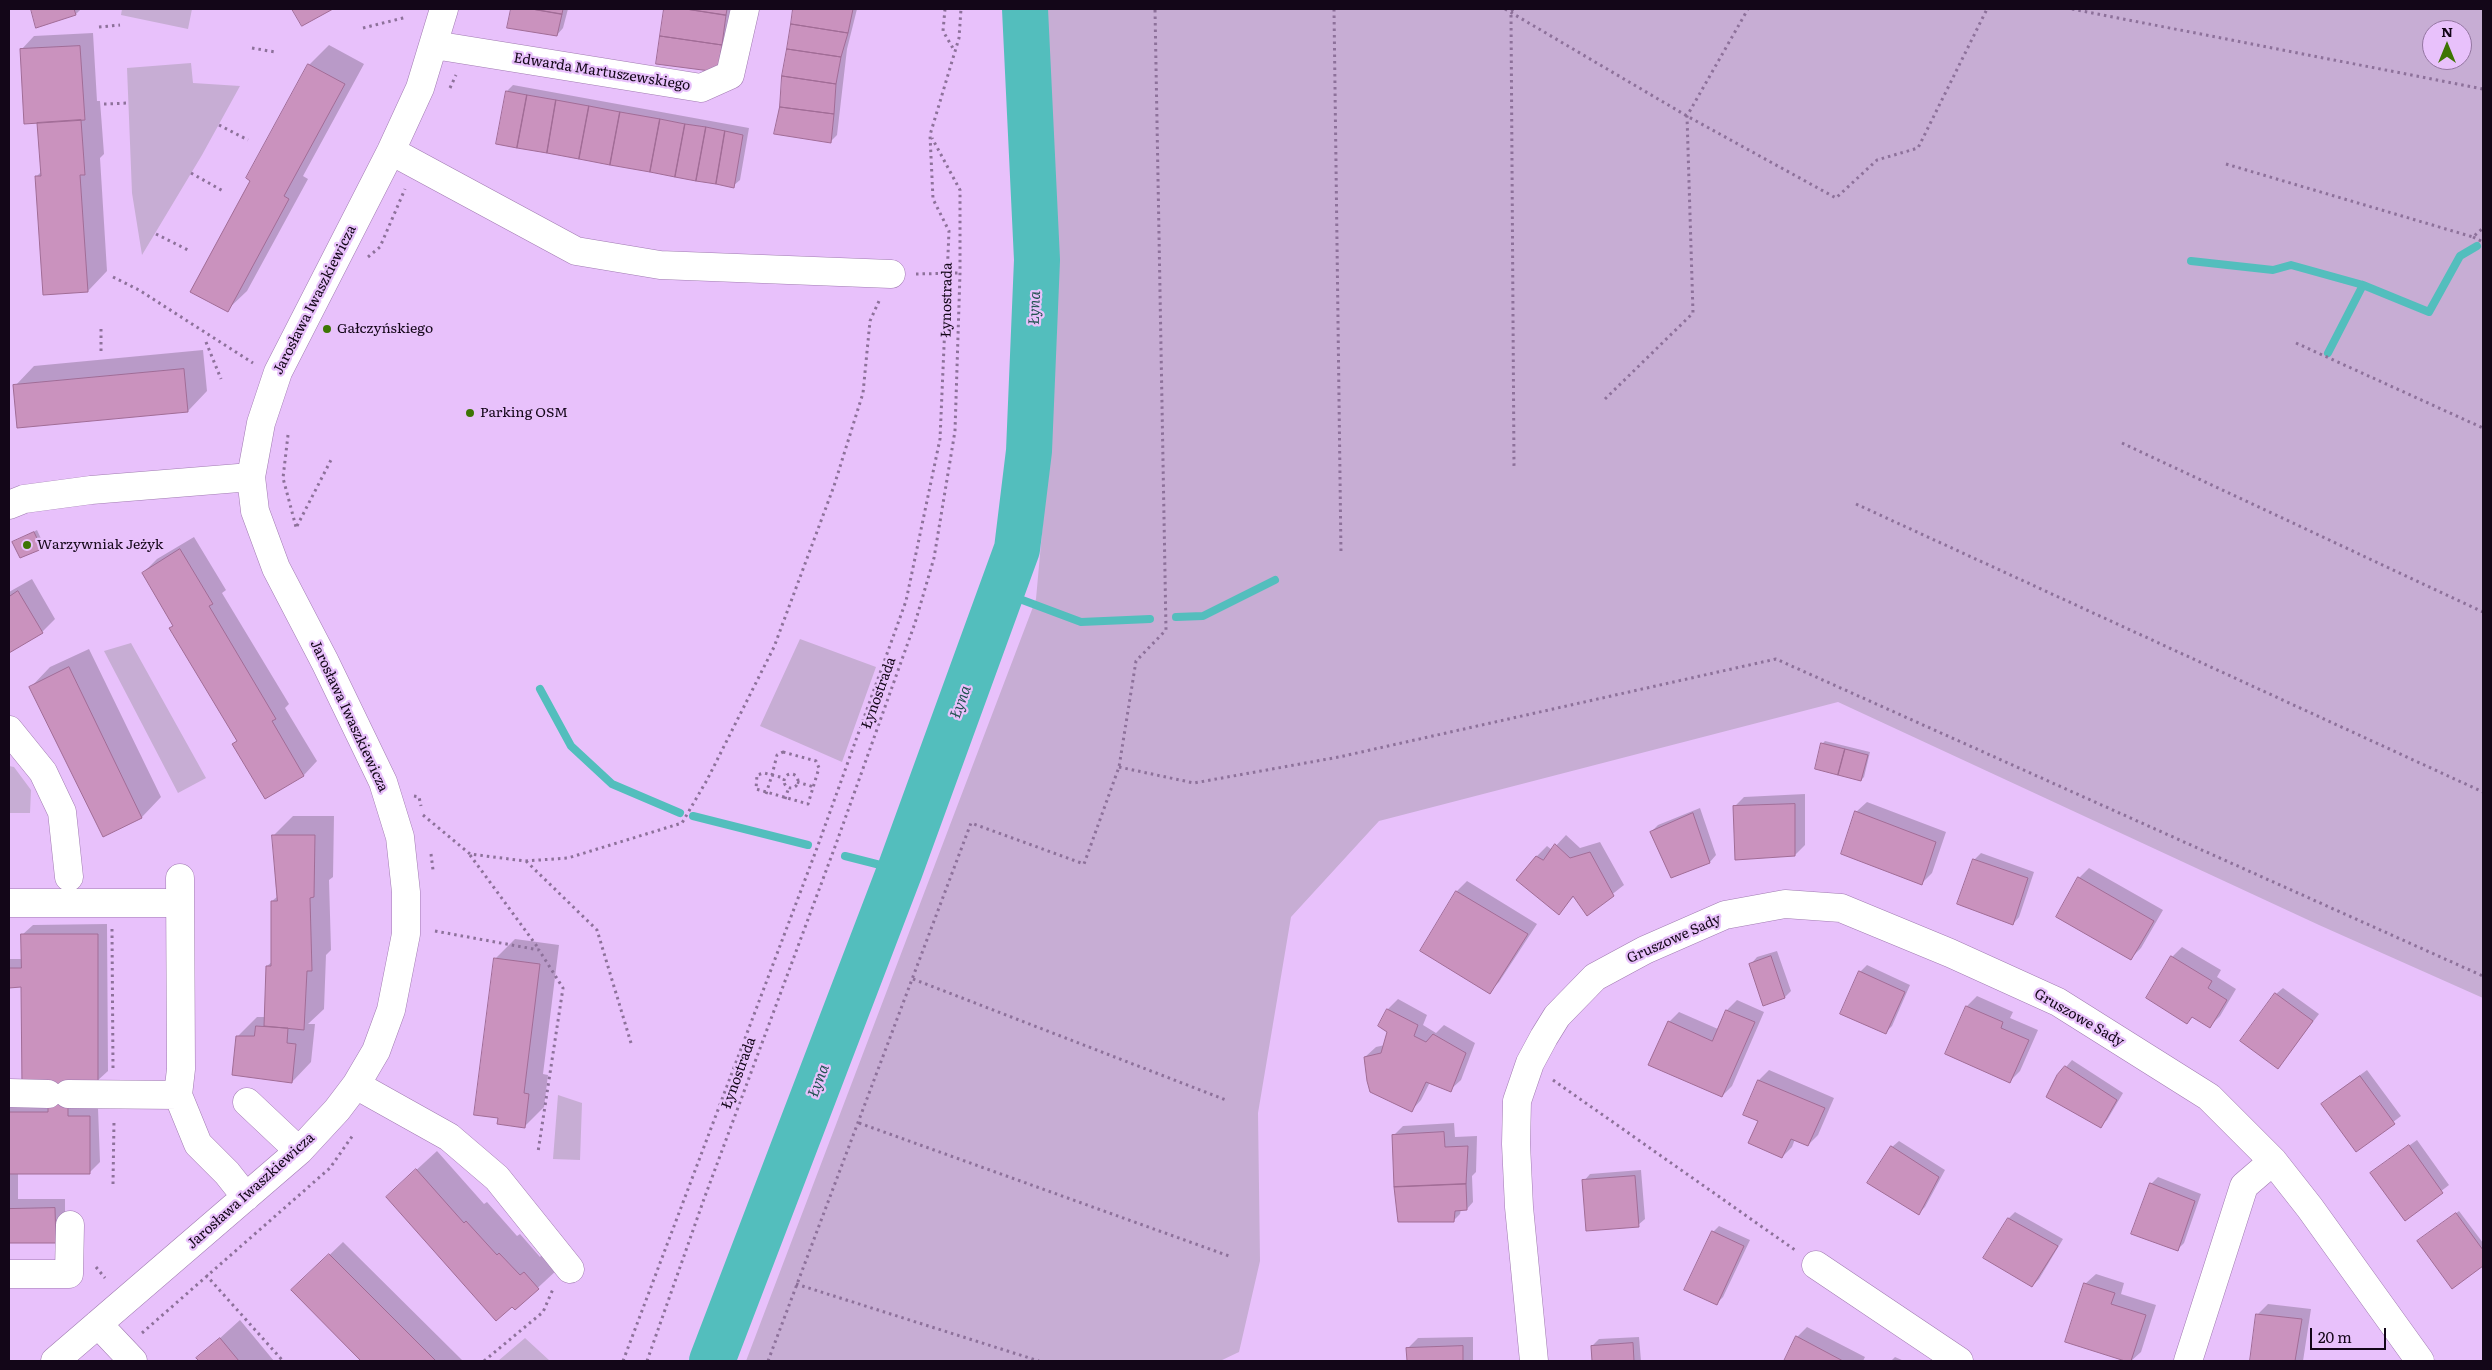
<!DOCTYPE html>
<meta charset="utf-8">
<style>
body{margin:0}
#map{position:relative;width:2492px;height:1370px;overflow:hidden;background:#e8c1fb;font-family:Literata,serif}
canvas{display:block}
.frame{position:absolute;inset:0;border:10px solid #130618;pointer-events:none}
.north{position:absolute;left:2422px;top:20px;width:50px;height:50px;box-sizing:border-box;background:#e8c1fb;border:1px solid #9376a0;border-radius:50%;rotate:0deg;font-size:14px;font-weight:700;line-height:20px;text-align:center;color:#130618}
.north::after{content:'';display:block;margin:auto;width:18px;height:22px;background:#3d7504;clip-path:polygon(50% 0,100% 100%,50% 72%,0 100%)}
.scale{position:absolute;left:2310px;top:1328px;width:76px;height:22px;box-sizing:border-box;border:2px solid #130618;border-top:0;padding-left:6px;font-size:15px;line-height:18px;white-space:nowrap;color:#130618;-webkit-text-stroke:4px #e8c1fb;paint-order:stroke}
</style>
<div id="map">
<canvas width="2492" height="1370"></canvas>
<div class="frame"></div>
<div class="north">N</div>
<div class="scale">20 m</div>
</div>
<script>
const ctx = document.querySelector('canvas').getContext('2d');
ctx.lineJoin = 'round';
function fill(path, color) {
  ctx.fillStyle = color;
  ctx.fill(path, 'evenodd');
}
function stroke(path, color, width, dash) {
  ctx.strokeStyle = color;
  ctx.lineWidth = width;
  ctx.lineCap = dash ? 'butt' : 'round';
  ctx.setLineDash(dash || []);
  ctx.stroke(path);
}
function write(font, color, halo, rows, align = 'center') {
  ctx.font = font + ' Literata,serif';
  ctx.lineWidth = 4.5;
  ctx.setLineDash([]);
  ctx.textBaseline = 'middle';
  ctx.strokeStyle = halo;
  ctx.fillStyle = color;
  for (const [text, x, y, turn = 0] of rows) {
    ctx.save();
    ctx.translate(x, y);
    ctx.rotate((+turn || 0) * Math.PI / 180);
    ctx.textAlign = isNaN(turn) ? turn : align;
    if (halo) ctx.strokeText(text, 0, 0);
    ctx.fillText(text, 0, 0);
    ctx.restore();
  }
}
fill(new Path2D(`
 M 122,9 L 192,9 L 188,29 L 121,15 Z
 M 1039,9 L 2483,9 L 2483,998 L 2319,925 L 1838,702 L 1379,821 L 1291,917 L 1258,1113 L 1260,1261 L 1239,1352 L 1220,1361 L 746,1361 L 1036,599 L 1045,499 ZM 2432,30 L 2462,30 L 2462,60 L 2432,60 Z
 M 191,63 L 193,83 L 240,86 L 202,155 L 142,255 L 132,193 L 127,68 Z
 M 800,639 L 876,667 L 842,762 L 760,726 Z
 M 131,643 L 206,778 L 178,793 L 104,651 Z
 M 9,766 L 14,767 L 31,790 L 30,813 L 9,813 Z
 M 558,1095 L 582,1103 L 580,1160 L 553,1159 Z
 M 525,1338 L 550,1361 L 498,1361 Z`), '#c7add4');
fill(new Path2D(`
 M 32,9 L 81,9 L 76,14 L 37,26 Z
 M 512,9 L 568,9 L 563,28 L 557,35 L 509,27 Z
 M 665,9 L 732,9 L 717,71 L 657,63 Z
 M 795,9 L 857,9 L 847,49 L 837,135 L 830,142 L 775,133 Z
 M 93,33 L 97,101 L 100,101 L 104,154 L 100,158 L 107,271 L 88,291 L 36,177 L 42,171 L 38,121 L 21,50 L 34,36 Z
 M 329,45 L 364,64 L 303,176 L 308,179 L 247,291 L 227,310 L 252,180 L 309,65 Z
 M 513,85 L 749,128 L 740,180 L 733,186 L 507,91 Z
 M 203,350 L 207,391 L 188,411 L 15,386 L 34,366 Z
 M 37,530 L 44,545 L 41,548 L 14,542 Z
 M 194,537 L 226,590 L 222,593 L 289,704 L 285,708 L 317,761 L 304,775 L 265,797 L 233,745 L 238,740 L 143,573 L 157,559 Z
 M 32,579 L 55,619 L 42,632 L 9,651 L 9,592 Z
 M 89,649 L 161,797 L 142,817 L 104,836 L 31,687 L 50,667 Z
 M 1825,741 L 1870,752 L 1864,777 L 1861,780 L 1822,744 Z
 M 1805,794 L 1805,845 L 1795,855 L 1734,807 L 1744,797 Z
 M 1867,802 L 1946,832 L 1932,873 L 1922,883 L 1856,812 Z
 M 1700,808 L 1716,855 L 1710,862 L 1672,876 L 1651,832 L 1658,825 Z
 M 293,816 L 334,816 L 333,877 L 329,880 L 331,950 L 326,955 L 324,1009 L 308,1024 L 315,1024 L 311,1062 L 292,1082 L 237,1037 L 257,1017 L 266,1017 L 267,966 L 273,961 L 272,901 L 278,896 L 273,836 Z
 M 1566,835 L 1580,848 L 1600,842 L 1624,885 L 1587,914 L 1574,896 L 1559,913 L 1537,856 L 1547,846 L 1552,850 Z
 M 1981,853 L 2034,872 L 2019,917 L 2013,924 L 1974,860 Z
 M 2089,868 L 2163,910 L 2141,948 L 2131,958 L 2079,878 Z
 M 1467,881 L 1537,924 L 1499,982 L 1489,992 L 1421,951 L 1457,891 Z
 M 107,924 L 108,1071 L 97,1081 L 100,1162 L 90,1172 L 18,1173 L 18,1199 L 65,1199 L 65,1232 L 55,1242 L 9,1242 L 9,1102 L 49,1102 L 23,986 L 9,986 L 9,959 L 23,959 L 22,935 L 33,925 Z
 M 515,939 L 559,945 L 543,1074 L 548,1075 L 544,1107 L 524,1127 L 495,959 Z
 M 2182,947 L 2221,970 L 2217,977 L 2236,989 L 2220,1016 L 2210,1026 L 2193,1016 L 2187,1022 L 2172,957 Z
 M 1777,951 L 1791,991 L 1785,997 L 1751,964 L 1757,957 Z
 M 1867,965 L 1910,985 L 1892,1026 L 1885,1033 L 1860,972 Z
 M 2283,988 L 2319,1014 L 2278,1067 L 2276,994 Z
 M 1977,996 L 2013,1012 L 2010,1018 L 2038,1030 L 2020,1071 L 2010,1081 L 1967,1006 Z
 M 1398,999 L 1427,1015 L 1423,1025 L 1436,1033 L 1444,1025 L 1475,1043 L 1461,1080 L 1450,1090 L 1430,1082 L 1421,1100 L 1411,1111 L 1365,1057 L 1376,1047 L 1385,1045 L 1388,1032 L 1379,1026 L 1388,1009 Z
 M 1737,1000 L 1764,1012 L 1732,1086 L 1722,1096 L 1669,1022 L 1679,1012 L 1718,1029 L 1727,1010 Z
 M 2072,1060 L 2123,1093 L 2107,1120 L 2100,1126 L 2066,1067 Z
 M 1769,1070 L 1834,1098 L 1818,1135 L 1808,1145 L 1795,1139 L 1792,1147 L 1782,1157 L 1759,1120 L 1745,1114 L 1759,1080 Z
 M 2367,1070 L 2401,1116 L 2356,1150 L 2329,1098 Z
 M 1454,1123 L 1455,1137 L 1477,1136 L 1476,1172 L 1472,1176 L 1473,1202 L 1467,1209 L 1461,1209 L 1460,1214 L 1454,1220 L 1393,1136 L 1403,1126 Z
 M 2417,1140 L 2449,1185 L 2405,1219 L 2371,1173 Z
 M 1899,1141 L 1945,1170 L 1925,1207 L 1919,1213 L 1892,1147 Z
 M 437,1151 L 484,1204 L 487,1202 L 517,1236 L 520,1234 L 540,1257 L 544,1253 L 558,1269 L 516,1308 L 387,1197 Z
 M 1641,1170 L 1645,1219 L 1638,1225 L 1584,1181 L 1590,1174 Z
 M 2158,1177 L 2201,1194 L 2184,1243 L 2177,1250 L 2151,1184 Z
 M 2459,1211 L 2483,1243 L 2483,1263 L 2453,1287 L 2422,1238 Z
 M 2015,1212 L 2063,1239 L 2039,1279 L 2032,1286 L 2009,1218 Z
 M 1719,1226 L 1750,1240 L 1723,1297 L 1716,1304 L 1713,1232 Z
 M 343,1242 L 463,1361 L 363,1361 L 293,1290 Z
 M 2096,1274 L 2124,1283 L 2121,1294 L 2156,1305 L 2141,1352 L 2131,1361 L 2067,1341 L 2085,1284 Z
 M 2268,1304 L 2311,1309 L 2303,1361 L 2251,1361 L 2258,1314 Z
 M 240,1320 L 274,1361 L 200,1361 L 198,1358 Z
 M 1807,1327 L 1865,1357 L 1863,1361 L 1785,1361 L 1797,1337 Z
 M 1473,1337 L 1473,1361 L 1408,1361 L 1408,1348 L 1418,1338 Z
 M 1639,1337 L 1641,1361 L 1593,1361 L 1592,1346 L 1599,1339 Z
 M 1895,1357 L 1904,1361 L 1891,1361 Z`), '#0003');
stroke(new Path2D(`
 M 2191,261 L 2273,270 L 2291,265 L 2363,285 L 2429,312 L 2460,256 L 2477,246
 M 2328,353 L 2363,285
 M 1001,592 L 1081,622 L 1150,619
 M 1176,617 L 1203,616 L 1275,580
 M 540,689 L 571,746 L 612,784 L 680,813
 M 693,816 L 808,845
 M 845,856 L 900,870`), '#53bebd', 8);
stroke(new Path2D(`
 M 712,1361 L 900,870 L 1017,549 L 1029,451 L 1037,260 L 1025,9`), '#53bebd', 46);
const building = new Path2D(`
 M 31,9 L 74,9 L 76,15 L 36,28 Z
 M 292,9 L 333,9 L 302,26 Z
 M 511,9 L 532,9 L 562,14 L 557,36 L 507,28 Z
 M 532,9 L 563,9 L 562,14 Z
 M 664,9 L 686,9 L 726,15 L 722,45 L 660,36 Z
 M 686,9 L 727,9 L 726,15 Z
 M 793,9 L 853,9 L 848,33 L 791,24 Z
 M 791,24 L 848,33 L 841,57 L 787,49 Z
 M 660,36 L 722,45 L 718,72 L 656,64 Z
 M 80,46 L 85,120 L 24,124 L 20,49 Z
 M 787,49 L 841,57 L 836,84 L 782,76 Z
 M 308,64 L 345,84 L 284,196 L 289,199 L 228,312 L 190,292 L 250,181 L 246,178 Z
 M 782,76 L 836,84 L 834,114 L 780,107 Z
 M 506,91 L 527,95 L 517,148 L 496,144 Z
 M 527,95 L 556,100 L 547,153 L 517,148 Z
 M 556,100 L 589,106 L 579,159 L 547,153 Z
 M 589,106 L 620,112 L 610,165 L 579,159 Z
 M 780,107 L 834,114 L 831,143 L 774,134 Z
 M 620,112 L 660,119 L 650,172 L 610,165 Z
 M 660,119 L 685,124 L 675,177 L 650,172 Z
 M 81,120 L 85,175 L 80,175 L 88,292 L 43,295 L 35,176 L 41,176 L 37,123 Z
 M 685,124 L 706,127 L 696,181 L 675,177 Z
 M 706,127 L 725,131 L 716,184 L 696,181 Z
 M 725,131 L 743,135 L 734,188 L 716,184 Z
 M 184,369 L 188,412 L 17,428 L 13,385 Z
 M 34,532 L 42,549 L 20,558 L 12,542 Z
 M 180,549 L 213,604 L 209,606 L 276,719 L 272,721 L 304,776 L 265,799 L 232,744 L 237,741 L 169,628 L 173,626 L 142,573 Z
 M 18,591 L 43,633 L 9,653 L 9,597 Z
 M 69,667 L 142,818 L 103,837 L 29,687 Z
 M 1821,743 L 1845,749 L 1838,775 L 1815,769 Z
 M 1845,749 L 1868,755 L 1861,781 L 1838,775 Z
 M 1795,804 L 1795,856 L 1735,860 L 1733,806 Z
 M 1855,811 L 1936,842 L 1922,885 L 1841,854 Z
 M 1693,813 L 1710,863 L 1671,878 L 1650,832 Z
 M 272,835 L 315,835 L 314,897 L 310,898 L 312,971 L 307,971 L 304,1030 L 264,1026 L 266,966 L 271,966 L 271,901 L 277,901 Z
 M 1555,844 L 1570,858 L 1590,852 L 1614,896 L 1587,916 L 1573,896 L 1559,915 L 1516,880 L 1536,856 L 1543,860 Z
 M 1973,859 L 2028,878 L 2013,925 L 1957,904 Z
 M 2078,877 L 2154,921 L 2131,960 L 2056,917 Z
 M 1456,891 L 1528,934 L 1490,994 L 1420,951 Z
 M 21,934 L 98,934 L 98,1082 L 68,1082 L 68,1116 L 90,1116 L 90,1174 L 9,1174 L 9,1112 L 48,1112 L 48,1087 L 22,1087 L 21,987 L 9,988 L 9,968 L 21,968 Z
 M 1771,956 L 1785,998 L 1763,1006 L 1749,964 Z
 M 2171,956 L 2212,981 L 2208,988 L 2227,1000 L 2210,1028 L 2192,1017 L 2187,1024 L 2146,998 Z
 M 494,958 L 540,964 L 524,1093 L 529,1094 L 525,1128 L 497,1124 L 498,1118 L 474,1115 Z
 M 1859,971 L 1905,992 L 1886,1034 L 1840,1014 Z
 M 2275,993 L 2313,1021 L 2278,1069 L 2240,1041 Z
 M 1966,1006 L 2003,1022 L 2001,1028 L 2029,1040 L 2010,1083 L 1945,1054 Z
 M 1387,1009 L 1418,1025 L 1414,1036 L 1426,1042 L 1433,1034 L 1466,1053 L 1451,1092 L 1426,1082 L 1412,1112 L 1370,1092 L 1367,1081 L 1364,1057 L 1381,1053 L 1387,1032 L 1378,1026 Z
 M 1726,1010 L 1755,1022 L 1722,1097 L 1648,1065 L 1668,1021 L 1712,1041 Z
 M 256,1026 L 288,1028 L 287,1043 L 296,1044 L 292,1083 L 232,1075 L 236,1036 L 254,1036 Z
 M 2065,1066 L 2117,1100 L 2101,1128 L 2046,1097 L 2057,1075 Z
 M 2360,1076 L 2395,1124 L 2356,1152 L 2321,1104 Z
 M 1758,1080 L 1825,1108 L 1808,1146 L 1791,1139 L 1782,1158 L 1748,1143 L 1758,1121 L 1743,1115 Z
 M 1444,1132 L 1445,1147 L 1468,1146 L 1466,1184 L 1394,1187 L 1392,1135 Z
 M 2409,1145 L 2443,1193 L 2405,1221 L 2370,1173 Z
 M 1891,1146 L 1939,1177 L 1919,1215 L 1867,1183 Z
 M 416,1169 L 464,1223 L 466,1221 L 497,1255 L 499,1253 L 520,1275 L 524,1272 L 539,1289 L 515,1310 L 512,1307 L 496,1321 L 386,1197 Z
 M 1635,1176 L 1639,1227 L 1586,1231 L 1582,1180 Z
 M 2150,1183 L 2195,1201 L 2178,1251 L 2131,1234 Z
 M 1466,1184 L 1467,1210 L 1455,1211 L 1454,1222 L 1398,1222 L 1394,1187 Z
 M 55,1208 L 56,1243 L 9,1243 L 9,1209 Z
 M 2456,1213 L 2483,1250 L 2483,1266 L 2452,1289 L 2417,1241 Z
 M 2008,1218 L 2058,1246 L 2032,1287 L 1983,1258 Z
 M 1712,1231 L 1744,1246 L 1717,1305 L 1684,1290 Z
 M 329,1254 L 436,1361 L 361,1361 L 291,1290 Z
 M 2084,1283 L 2115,1293 L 2111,1304 L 2146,1315 L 2131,1361 L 2125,1361 L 2065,1342 Z
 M 2256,1314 L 2302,1319 L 2295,1361 L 2250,1361 Z
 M 1796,1336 L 1843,1361 L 1784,1361 Z
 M 220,1338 L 239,1361 L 199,1361 L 196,1358 Z
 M 1633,1343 L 1634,1361 L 1592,1361 L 1591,1346 Z
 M 1463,1346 L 1463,1361 L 1407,1361 L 1406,1348 Z`);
fill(building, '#ca92be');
stroke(building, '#a16c96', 1);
const minor = new Path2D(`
 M 434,45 L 701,88 L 730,75 L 745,9
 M 391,151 L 576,251 L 660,265 L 891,274
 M 9,505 L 24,499 L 91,490 L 251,477
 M 9,730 L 43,772 L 62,812 L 69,877
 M 180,878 L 181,1069 L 178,1095 L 198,1144 L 227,1173 L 246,1197
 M 9,903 L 180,903
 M 356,1085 L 449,1137 L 497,1178 L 570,1269
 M 9,1093 L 48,1094
 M 68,1094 L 178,1095
 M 247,1102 L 299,1151
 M 1816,1265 L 1959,1361
 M 9,1274 L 69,1274 L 70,1225
 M 98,1324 L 133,1361
 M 55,1361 L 299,1151 L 337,1110 L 356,1085 L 376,1051 L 391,1010 L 406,934 L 406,892 L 400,837 L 383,782 L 325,662 L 276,568 L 255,511 L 251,477 L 261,423 L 278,372 L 391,151 L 420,88 L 444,9
 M 1534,1361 L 1519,1207 L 1516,1144 L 1517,1101 L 1530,1063 L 1544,1037 L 1557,1016 L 1595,977 L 1645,950 L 1725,915 L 1785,904 L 1841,908 L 1950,953 L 2058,1002 L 2209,1097 L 2273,1161 L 2310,1208 L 2420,1361
 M 2188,1361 L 2244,1186 L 2273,1161`);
stroke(minor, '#a07bb1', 29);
stroke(new Path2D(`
 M 945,9 L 943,31 L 954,50
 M 1334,9 L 1341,555
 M 1505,9 L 1687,116 L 1836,198 L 1877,160 L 1918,148 L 1987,9
 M 1513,9 L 1511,12 L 1514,467
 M 2072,9 L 2483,89
 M 99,27 L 120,25
 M 363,28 L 407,17
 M 252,48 L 275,52
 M 450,88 L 456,75
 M 104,104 L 129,103
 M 219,125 L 248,140
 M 2226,164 L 2473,237 L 2483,228
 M 191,173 L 223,191
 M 156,234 L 190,251
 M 2473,237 L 2483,242
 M 368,257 L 380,247 L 405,189
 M 916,274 L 960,273
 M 113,277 L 139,290 L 253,363
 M 101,329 L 101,353
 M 206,342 L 221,379
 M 2296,343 L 2483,428
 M 1605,399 L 1693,313 L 1687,116 L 1748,9
 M 288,435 L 283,478 L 296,527
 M 2122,443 L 2483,612
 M 1856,504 L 2483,792
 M 297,526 L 332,458
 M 783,752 L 816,761 L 819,768 L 808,804 L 756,789 L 757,775 L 764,773 L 772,775 L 777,755 Z
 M 1119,767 L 1194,783 L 1339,757 L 1776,659 L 2483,976
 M784 781a7 7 0 1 1 14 0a7 7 0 1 1-14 0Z
 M 797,782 L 814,787
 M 766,794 L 772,775 L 784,778
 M 414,796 L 419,797 L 421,806
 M 785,799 L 789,787
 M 423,815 L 470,854 L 525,861 L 568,858 L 682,823 L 707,780 L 774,647 L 834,486 L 863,393 L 870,321 L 879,301
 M 431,854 L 433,870
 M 470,855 L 539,949
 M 526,861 L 597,930 L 631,1043
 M 112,929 L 113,1068
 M 435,931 L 539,950 L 563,988 L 538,1152
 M 913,979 L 1226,1100
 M 1553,1080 L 1795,1250
 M 859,1123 L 1229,1256
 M 113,1184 L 114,1121
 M 96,1267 L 105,1278
 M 206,1275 L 283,1361
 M 796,1284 L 1039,1361
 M 142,1333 L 330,1168 L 353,1135
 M 484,1361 L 543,1312 L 553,1289
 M 623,1361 L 817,848 L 906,601 L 940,439 L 949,231 L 933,199 L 930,135 L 959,38 L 961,9
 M 647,1361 L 704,1199 L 836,844 L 915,623 L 934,558 L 955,431 L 960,273 L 960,190 L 932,138
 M 768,1361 L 971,823 L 1084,864 L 1119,767 L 1136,661 L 1166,630 L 1155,9`), '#8d719a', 3, [2.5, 4]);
stroke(minor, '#fff', 28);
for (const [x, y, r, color] of [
 [327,329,5,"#3d7504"],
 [470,413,5,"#3d7504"],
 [27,545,5,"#3d7504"]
]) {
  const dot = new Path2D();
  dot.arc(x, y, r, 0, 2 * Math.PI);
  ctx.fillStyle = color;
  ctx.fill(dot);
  stroke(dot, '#e8c1fb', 2);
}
write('14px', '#130618', '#e8c1fb', [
 ["Edwarda Martuszewskiego",602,72,9],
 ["Jarosława Iwaszkiewicza",315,300,-63],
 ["Łynostrada",947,300,-89],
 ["Łynostrada",879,693,-70],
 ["Jarosława Iwaszkiewicza",349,716,65],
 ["Gruszowe Sady",1674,939,-24],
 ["Gruszowe Sady",2079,1018,30],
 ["Łynostrada",739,1073,-70],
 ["Jarosława Iwaszkiewicza",251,1191,-42]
]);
write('14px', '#130618', '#e8c1fb', [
 ["Gałczyńskiego",337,329],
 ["Parking OSM",480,413],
 ["Warzywniak Jeżyk",37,545]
], 'left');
write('italic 15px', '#245453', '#e8c1fb', [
 ["Łyna",1035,308,-88],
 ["Łyna",961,702,-70],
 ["Łyna",819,1081,-69]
]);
</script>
